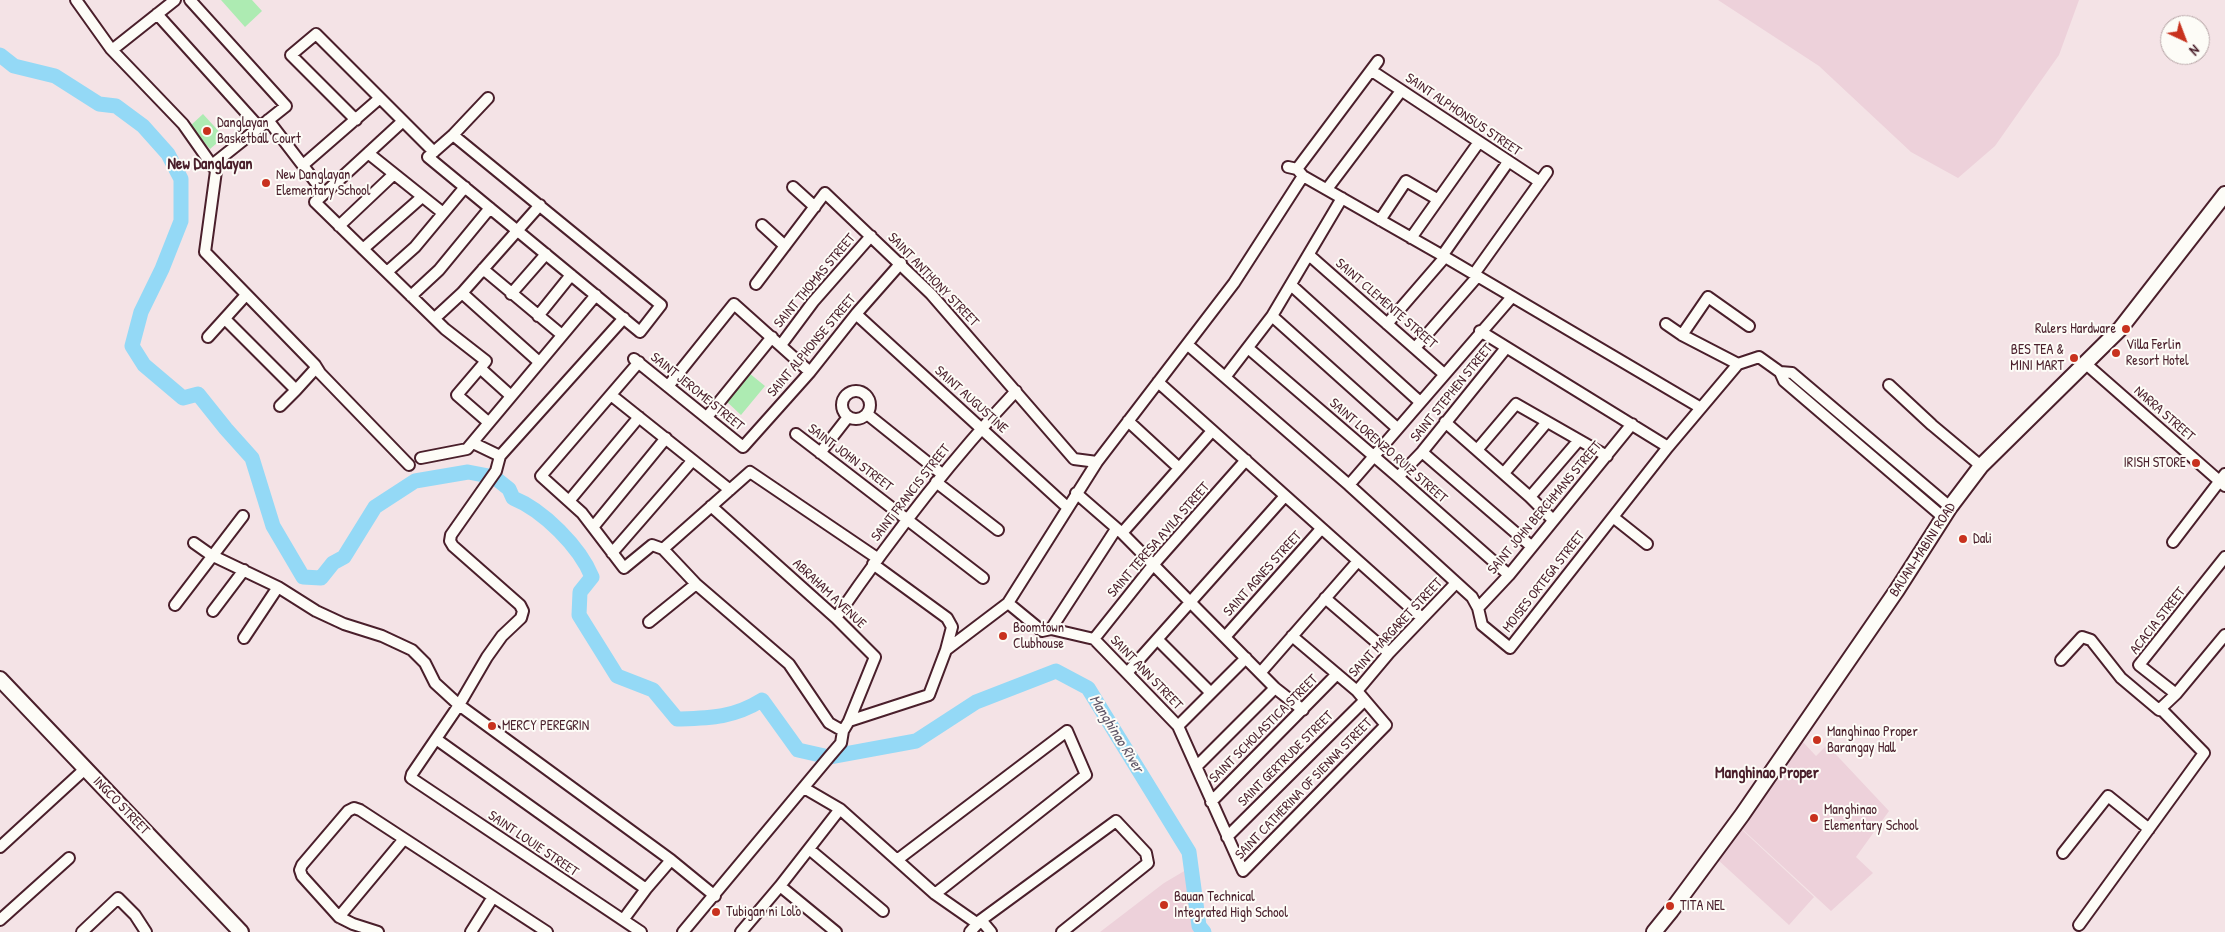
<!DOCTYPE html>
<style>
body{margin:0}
#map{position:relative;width:2225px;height:932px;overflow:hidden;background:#f4e3e6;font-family:"Patrick Hand",sans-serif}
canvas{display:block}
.north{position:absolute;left:2160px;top:15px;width:50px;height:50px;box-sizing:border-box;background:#fdfcf7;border:1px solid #b5a4a5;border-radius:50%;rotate:137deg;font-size:14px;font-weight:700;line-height:20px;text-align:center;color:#4a1f2b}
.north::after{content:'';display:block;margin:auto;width:18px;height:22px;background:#c8321e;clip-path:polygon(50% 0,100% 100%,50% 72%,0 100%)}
</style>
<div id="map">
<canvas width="2225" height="932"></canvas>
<div class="north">N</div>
</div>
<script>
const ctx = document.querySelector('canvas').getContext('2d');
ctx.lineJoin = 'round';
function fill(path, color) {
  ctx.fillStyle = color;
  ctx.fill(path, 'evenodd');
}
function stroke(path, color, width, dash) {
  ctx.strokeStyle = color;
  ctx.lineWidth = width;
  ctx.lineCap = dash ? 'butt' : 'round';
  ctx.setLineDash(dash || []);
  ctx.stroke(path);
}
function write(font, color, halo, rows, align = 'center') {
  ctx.font = font + ' "Patrick Hand",sans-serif';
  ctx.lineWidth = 4;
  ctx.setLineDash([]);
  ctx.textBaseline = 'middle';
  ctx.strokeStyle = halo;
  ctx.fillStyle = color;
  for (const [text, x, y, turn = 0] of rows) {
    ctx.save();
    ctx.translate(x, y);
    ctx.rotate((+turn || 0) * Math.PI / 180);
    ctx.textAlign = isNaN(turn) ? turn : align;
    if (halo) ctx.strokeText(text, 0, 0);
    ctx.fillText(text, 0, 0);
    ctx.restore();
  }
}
fill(new Path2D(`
 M 1718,0 L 2079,0 L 2059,55 L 1995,146 L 1958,178 L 1911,152 L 1819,66 Z
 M 1802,741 L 1816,756 L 1827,745 L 1889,811 L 1856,857 L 1873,873 L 1831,911 L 1739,826 Z
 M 1739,827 L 1814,897 L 1789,925 L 1717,859 Z
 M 1186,870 L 1197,932 L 1100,932 L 1164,883 Z`), '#edd1da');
fill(new Path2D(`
 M 221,0 L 252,0 L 262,11 L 245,27 Z
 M 203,114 L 224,137 L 210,149 L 190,126 Z
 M 749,373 L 765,386 L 741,415 L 726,401 Z`), '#adebb2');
stroke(new Path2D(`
 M 0,55 L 14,66 L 55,76 L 99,104 L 116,106 L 143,126 L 168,154 L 181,179 L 181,221 L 162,269 L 141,312 L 132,346 L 144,365 L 183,398 L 198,394 L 226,429 L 252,458 L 273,526 L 303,577 L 321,578 L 333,563 L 344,557 L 375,507 L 415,481 L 468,472 L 494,477 L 509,489 L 513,498 C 543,510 580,547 592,577 L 580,592 L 579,615 L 617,676 L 653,690 L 677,719 C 710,718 733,718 762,700 L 798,750 L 829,757 L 916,741 L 976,702 L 1056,671 L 1088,688 L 1189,852 L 1199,926 L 1204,932`), '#94d9f6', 15);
const street = new Path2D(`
 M 76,0 L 111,49 L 183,124 L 216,171 L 205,252 L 315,365 L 320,373 L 409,465
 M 190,0 L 286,106 L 212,165
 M 157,14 L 259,127
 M 112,50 L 175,0
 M 1372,71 L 1540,182
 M 268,120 L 324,193
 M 356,120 L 291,55 L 316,34 L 434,152
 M 403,121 L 315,202 L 445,329 L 486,361 L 457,395 L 488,422
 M 453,135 L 661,305 L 640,332 L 428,157 L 453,135 L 488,98
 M 368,153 L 443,213
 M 303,165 L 380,98
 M 1288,167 L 1297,169 L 1303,176 L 1445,257 L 1701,408
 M 1297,169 L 1378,61
 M 793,187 L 815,207
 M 1327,189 L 1401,91
 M 1380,220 L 1406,181 L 1437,199
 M 762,225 L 785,246
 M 339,226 L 394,174
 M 1411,238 L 1479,142
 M 363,249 L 422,197
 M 1309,255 L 1444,374
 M 1442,256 L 1508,162
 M 483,269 L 562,335
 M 387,272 L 415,247 L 465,187
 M 1474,274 L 1547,172
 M 756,284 L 825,193 L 931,294 L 1074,459 L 1097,462
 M 1291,285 L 1420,402
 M 462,293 L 539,362
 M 511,294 L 546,254
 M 411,296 L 439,270 L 490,208
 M 856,314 L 1067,507
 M 538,316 L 571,275
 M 1272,316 L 1397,428
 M 435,318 L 462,293 L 540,205
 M 624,318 L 500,456 L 496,471 L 451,535 L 450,541 L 453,546 L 520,605 L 523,611 L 521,618 L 502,636 L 487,657 L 459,705 L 412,774 L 411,778 L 641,932
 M 225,319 L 296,390 L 280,406
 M 1387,324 L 1445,257
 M 1666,324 L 1682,335 L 1738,364
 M 1480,331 L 1668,447
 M 1682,335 L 1708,297 L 1749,326
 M 208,337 L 246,295
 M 781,345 L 813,302 L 871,236
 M 1188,345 L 1349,485 L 1472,597 L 1478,608 L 1482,625 L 1510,648 L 1668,447 L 1738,364 L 1759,357 L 1780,372 L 1792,373 L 1950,507
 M 1248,348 L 1398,477 L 1509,575
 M 1415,348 L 1477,277
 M 634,359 L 743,447 L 810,372 L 856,314 L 901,263
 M 639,362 L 541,476 L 582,513 L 624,568 L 652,545 L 663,549 L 696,584 L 789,664 L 829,723 L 843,731
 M 2086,364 L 2225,486
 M 480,368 L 511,396
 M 1780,372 L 1784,381 L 1944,518
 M 1226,376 L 1272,316 L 1342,198
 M 1158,382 L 1422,618
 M 669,385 L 734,304 L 810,372
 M 1889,385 L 1932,425 L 1981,466
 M 296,390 L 316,368
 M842 405a14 14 0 1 1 28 0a14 14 0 1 1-28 0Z
 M 611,395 L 730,490
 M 867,414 L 942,474
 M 707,417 L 772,337
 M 1128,421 L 1179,468
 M 1445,422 L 1530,497 L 1553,520
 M 796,434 L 983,578
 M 473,443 L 500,456
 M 1477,450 L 1516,404 L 1607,456
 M 1422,452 L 1531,546
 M 820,453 L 848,417
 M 421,458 L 467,449 L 596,295
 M 1504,473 L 1547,422
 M 1398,477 L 1422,452 L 1506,348
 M 936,482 L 998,530
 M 1349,485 L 1511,298
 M 1076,493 L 1122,533 L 1275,688 L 1303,710
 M 1530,497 L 1579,440
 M 569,501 L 639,417
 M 711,506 L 836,618 L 875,657 L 849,721
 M 1613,517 L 1647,544
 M 594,526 L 666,438
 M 1122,533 L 1212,431
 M 2173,542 L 2225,474
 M 194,543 L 211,555 L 278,587 L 316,611 L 344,624 L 382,636 L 412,650 L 425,663 L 435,683 L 459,705 L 671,860 L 715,896
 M 663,549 L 750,472 L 877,558
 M 612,553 L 692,461
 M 873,564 L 947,618 L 952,627 L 946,650
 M 1325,598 L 1389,653
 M 1008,603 L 1042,631 L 1051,629 L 1094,639 L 1178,726 L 1243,871 L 1386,725 L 1357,691 L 1292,636
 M 175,605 L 243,516
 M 1478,608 L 1509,575 L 1632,424
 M 213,611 L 244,570
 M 836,618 C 891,538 949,462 1016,391
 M 649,622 L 696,584
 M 1051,629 L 1116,529
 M 1225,637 L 1321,529
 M 244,638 L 278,587
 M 1094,639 L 1153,565 L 1246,460
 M 1158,640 L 1211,693
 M 2061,660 L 2082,637 L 2091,640 L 2121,678 L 2159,710 L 2176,694 L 2225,635
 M 1261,672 L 1358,561
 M 1127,673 L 1285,496
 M 1357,691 L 1389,653 L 1456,583
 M 2176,694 L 2139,665 L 2225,557
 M 1178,726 L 1246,658
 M 436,739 L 646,889
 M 1197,766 L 1275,688
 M 804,788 L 840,809 L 935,894 L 978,924
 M 1211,802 L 1337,674
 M 1227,837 L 1364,701
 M 0,847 L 85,769
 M 809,849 L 883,911
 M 2063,853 L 2108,796 L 2149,829
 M 897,860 L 1067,731 L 1086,775 L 935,894
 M 780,886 L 836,932
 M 339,917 L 404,839
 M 0,920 L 69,858
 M 623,920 L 646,889 L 671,860
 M 981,920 L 991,932
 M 2079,925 L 2204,753 L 2162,710
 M 82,932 L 118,898 L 135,915 L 146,932
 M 378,932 L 353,924 L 339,917 L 302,876 L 300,870 L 302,865 L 348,811 L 354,808 L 360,810 L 547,932
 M 471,932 L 493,897
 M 683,932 L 829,757 L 841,743 L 843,731 L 849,721 L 929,695 L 946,650 L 1008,603 L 1097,462 L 1234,283 L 1303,176
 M 741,932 L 780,886 L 840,809
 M 970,932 L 981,920 L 1116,821 L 1146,853 L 1148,863 L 1062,932`);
const secondary = new Path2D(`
 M 0,679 L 241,932
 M 1654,932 L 1671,911 L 1742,815 L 1897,590 L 1950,507 L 1981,466 L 2120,329 L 2225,194`);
stroke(street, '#4a1f2b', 14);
stroke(secondary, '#4a1f2b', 18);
stroke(street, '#fdfcf7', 10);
stroke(secondary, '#fdfcf7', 14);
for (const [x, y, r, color] of [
 [207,131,5,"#c8321e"],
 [266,183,5,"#c8321e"],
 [2126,329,5,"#c8321e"],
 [2116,353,5,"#c8321e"],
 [2074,358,5,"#c8321e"],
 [2196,463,5,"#c8321e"],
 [1963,539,5,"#c8321e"],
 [1003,636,5,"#c8321e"],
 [492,726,5,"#c8321e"],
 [1817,740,5,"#c8321e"],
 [1814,818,5,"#c8321e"],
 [1164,905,5,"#c8321e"],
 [1670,906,5,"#c8321e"],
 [716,912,5,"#c8321e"]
]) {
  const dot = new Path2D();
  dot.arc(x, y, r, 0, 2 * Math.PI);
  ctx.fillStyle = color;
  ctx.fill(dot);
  stroke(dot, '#fdfcf7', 2);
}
write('14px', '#4a1f2b', '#fdfcf7', [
 ["SAINT ALPHONSUS STREET",1463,115,34],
 ["SAINT ANTHONY STREET",933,280,46],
 ["SAINT THOMAS STREET",815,281,-50],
 ["SAINT CLEMENTE STREET",1386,304,41],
 ["SAINT ALPHONSE STREET",812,346,-50],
 ["SAINT JEROME STREET",697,392,39],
 ["SAINT STEPHEN STREET",1452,393,-51],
 ["SAINT AUGUSTINE",971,400,42],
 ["NARRA STREET",2164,414,41],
 ["SAINT LORENZO RUIZ STREET",1388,451,41],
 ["SAINT JOHN STREET",850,458,37],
 ["SAINT FRANCIS STREET",911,493,-52],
 ["SAINT JOHN BERCHMANS STREET",1545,508,-50],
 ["SAINT TERESA AVILA STREET",1159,540,-49],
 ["BAUAN-MABINI ROAD",1923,550,-57],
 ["SAINT AGNES STREET",1263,574,-48],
 ["MOISES ORTEGA STREET",1544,582,-52],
 ["ABRAHAM AVENUE",829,594,43],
 ["ACACIA STREET",2158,621,-52],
 ["SAINT MARGARET STREET",1396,628,-47],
 ["SAINT ANN STREET",1146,673,46],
 ["SAINT SCHOLASTICA STREET",1264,729,-45],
 ["SAINT GERTRUDE STREET",1286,759,-45],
 ["SAINT CATHERINA OF SIENNA STREET",1304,789,-46],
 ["INGCO STREET",121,806,46],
 ["SAINT LOUIE STREET",533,844,34]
]);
write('14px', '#4a1f2b', '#fdfcf7', [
 ["Danglayan",217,123],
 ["Basketball Court",217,139],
 ["New Danglayan",276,175],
 ["Elementary School",276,191],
 ["Rulers Hardware",2116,329,"right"],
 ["Villa Ferlin",2126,345],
 ["Resort Hotel",2126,361],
 ["BES TEA &",2064,350,"right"],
 ["MINI MART",2064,366,"right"],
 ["IRISH STORE",2186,463,"right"],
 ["Dali",1973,539],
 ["Boomtown",1013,628],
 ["Clubhouse",1013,644],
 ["MERCY PEREGRIN",502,726],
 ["Manghinao Proper",1827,732],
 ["Barangay Hall",1827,748],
 ["Manghinao",1824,810],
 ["Elementary School",1824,826],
 ["Bauan Technical",1174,897],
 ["Integrated High School",1174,913],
 ["TITA NEL",1680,906],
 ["Tubigan ni Lolo",726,912]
], 'left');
write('italic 15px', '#605768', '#fdfcf7', [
 ["Manghinao River",1116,734,58]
]);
write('bold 16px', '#4a1f2b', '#fdfcf7', [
 ["New Danglayan",210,165],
 ["Manghinao Proper",1767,774]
]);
</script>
